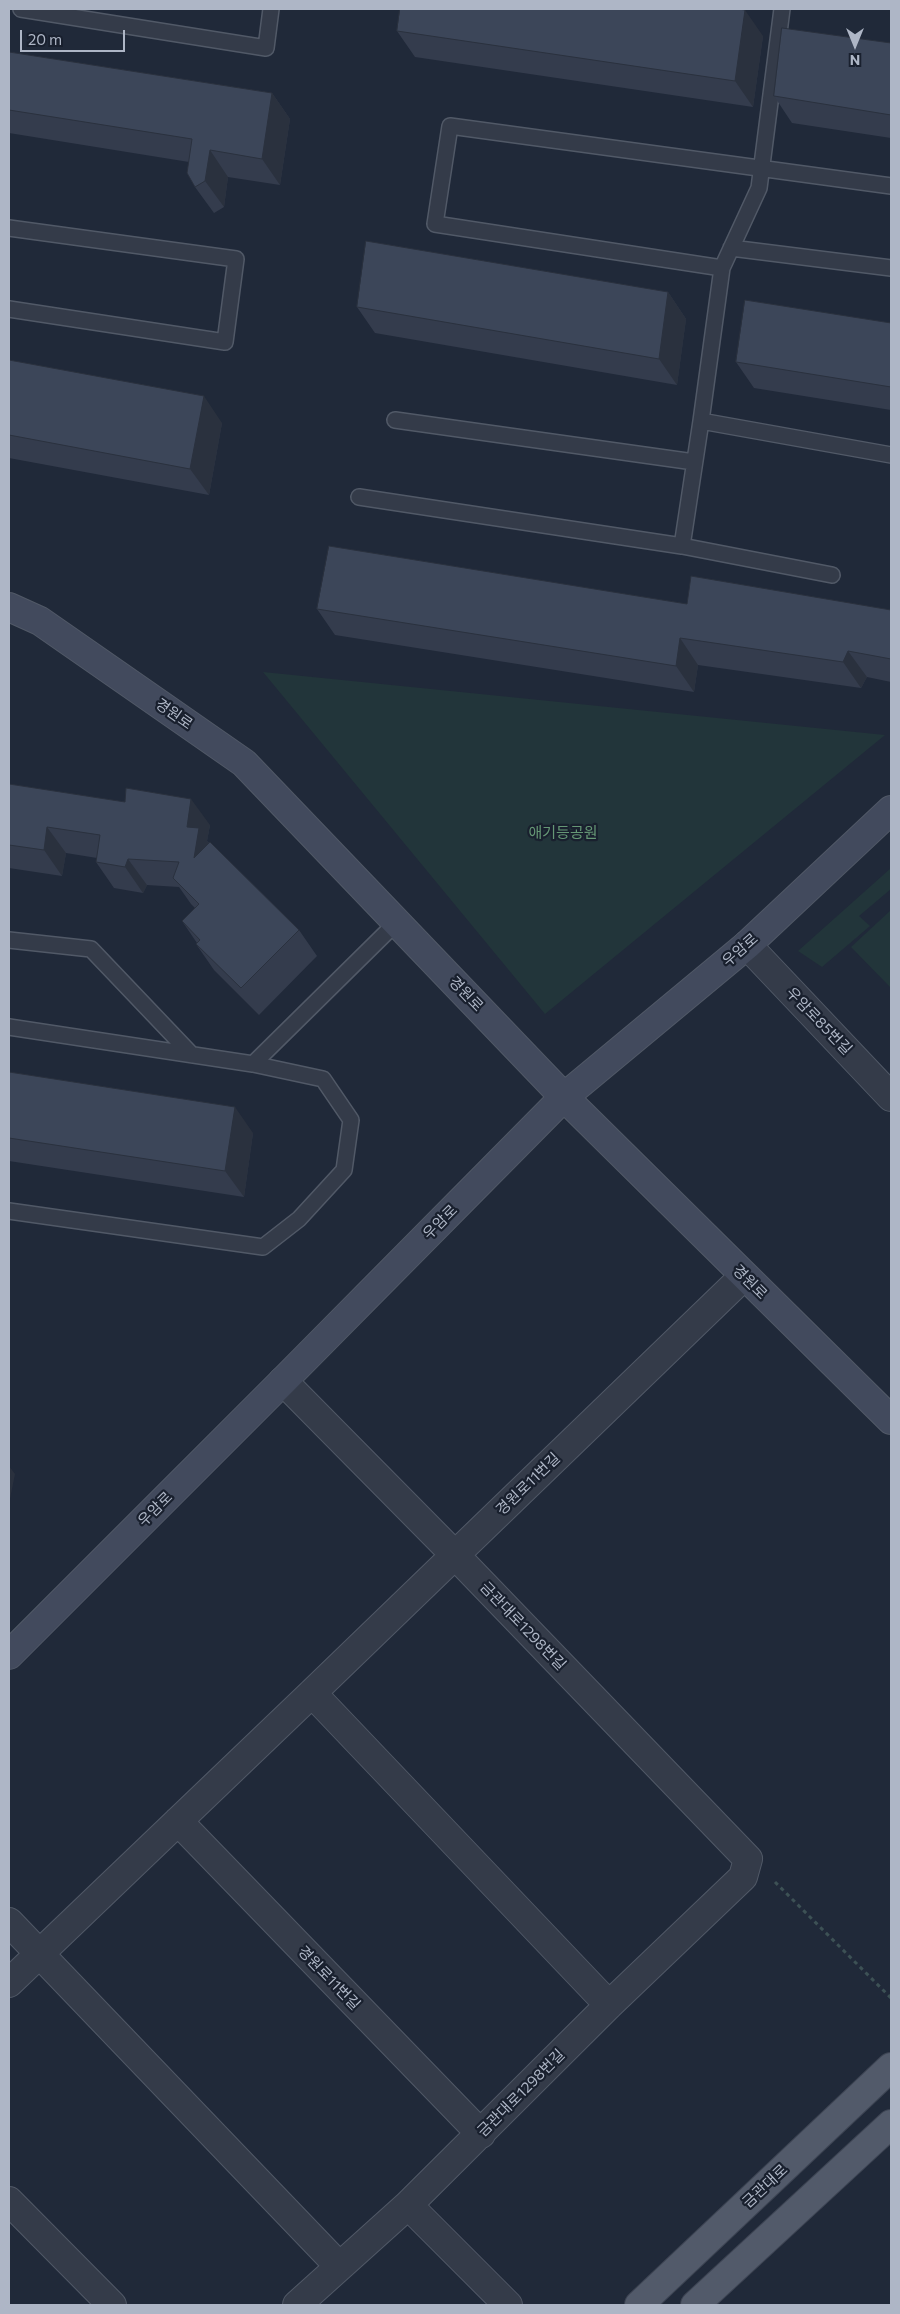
<!DOCTYPE html>
<meta charset="utf-8">
<style>
body{margin:0}
#map{position:relative;width:900px;height:2314px;overflow:hidden;background:#202939;font-family:Commissioner,sans-serif}
canvas{display:block}
.frame{position:absolute;inset:0;border:10px solid #aeb6c6;pointer-events:none}
.north{position:absolute;left:830px;top:20px;width:50px;height:50px;-webkit-text-stroke:4px #19202e;paint-order:stroke;rotate:180deg;font-size:14px;font-weight:700;line-height:20px;text-align:center;color:#aeb6c6}
.north::after{content:'';display:block;margin:auto;width:18px;height:22px;background:#aeb6c6;clip-path:polygon(50% 0,100% 100%,50% 72%,0 100%)}
.scale{position:absolute;left:20px;top:30px;width:105px;height:22px;box-sizing:border-box;border:2px solid #aeb6c6;border-top:0;padding-left:6px;font-size:15px;line-height:18px;white-space:nowrap;color:#aeb6c6;-webkit-text-stroke:4px #19202e;paint-order:stroke}
</style>
<div id="map">
<canvas width="900" height="2314"></canvas>
<div class="frame"></div>
<div class="north">N</div>
<div class="scale">20 m</div>
</div>
<script>
const ctx = document.querySelector('canvas').getContext('2d');
ctx.lineJoin = 'round';
function fill(path, color) {
  ctx.fillStyle = color;
  ctx.fill(path, 'evenodd');
}
function stroke(path, color, width, dash) {
  ctx.strokeStyle = color;
  ctx.lineWidth = width;
  ctx.lineCap = dash ? 'butt' : 'round';
  ctx.setLineDash(dash || []);
  ctx.stroke(path);
}
function write(font, color, halo, rows, align = 'center') {
  ctx.font = font + ' Commissioner,"Noto Sans KR",sans-serif';
  ctx.lineWidth = 4.5;
  ctx.setLineDash([]);
  ctx.textBaseline = 'middle';
  ctx.strokeStyle = halo;
  ctx.fillStyle = color;
  for (const [text, x, y, turn = 0] of rows) {
    ctx.save();
    ctx.translate(x, y);
    ctx.rotate((+turn || 0) * Math.PI / 180);
    ctx.textAlign = isNaN(turn) ? turn : align;
    if (halo) ctx.strokeText(text, 0, 0);
    ctx.fillText(text, 0, 0);
    ctx.restore();
  }
}
fill(new Path2D(`
 M 263,672 L 885,735 L 545,1014 Z
 M 891,868 L 891,889 L 859,916 L 870,926 L 822,967 L 798,951 Z
 M 891,910 L 891,988 L 851,947 Z`), '#22353a');
const lane = new Path2D(`
 M 21,9 L 266,48 L 271,9
 M 9,228 L 236,259 L 225,342 L 9,309
 M 731,248 L 891,268
 M 722,268 L 435,224 L 450,126 L 891,186
 M 395,420 L 694,462
 M 701,421 L 722,268 L 759,188 L 782,9
 M 359,497 L 682,546 L 701,421 L 891,455
 M 682,546 L 832,575
 M 9,940 L 91,949 L 192,1055
 M 9,1027 L 253,1064 L 323,1079 L 351,1120 L 344,1170 L 299,1219 L 263,1247 L 9,1211
 M 253,1064 L 397,922`);
const street = new Path2D(`
 M 747,945 L 891,1097
 M 283,1381 L 455,1555 L 748,1859 L 743,1877 L 609,2005 L 408,2205 L 297,2305
 M 312,1693 L 609,2005
 M 178,1821 L 481,2134
 M 9,1922 L 339,2266
 M 9,1983 L 312,1693 L 744,1276
 M 9,2201 L 112,2305
 M 408,2205 L 508,2305`);
const secondary = new Path2D(`
 M 9,607 L 40,621 L 244,763 L 564,1097 L 891,1420
 M 9,1655 L 283,1381 L 564,1097 L 747,945 L 891,810`);
const primary = new Path2D(`
 M 639,2305 L 891,2067
 M 695,2305 L 891,2124`);
stroke(lane, '#515967', 18);
stroke(street, '#515967', 30);
stroke(secondary, '#515967', 30);
stroke(primary, '#3d4453', 30);
stroke(new Path2D(`
 M 775,1882 L 891,1998`), '#3d5155', 3, [4, 4]);
stroke(lane, '#343b49', 15);
stroke(street, '#343b49', 28);
stroke(secondary, '#424a5d', 28);
stroke(primary, '#525a6a', 28);
fill(new Path2D(`
 M 397,31 L 763,36 L 753,107 L 415,57 Z
 M 891,43 L 891,138 L 792,123 L 774,96 Z
 M 9,52 L 272,93 L 290,119 L 280,185 L 228,177 L 224,207 L 214,213 L 195,187 L 189,162 L 9,133 Z
 M 668,292 L 686,319 L 677,385 L 375,333 L 357,307 Z
 M 891,323 L 891,410 L 754,388 L 736,362 Z
 M 9,360 L 222,423 L 209,495 L 9,458 Z
 M 687,604 L 891,610 L 891,682 L 867,677 L 861,688 L 698,665 L 694,692 L 335,635 L 317,609 Z
 M 9,784 L 210,825 L 207,841 L 209,843 L 299,930 L 317,956 L 259,1015 L 214,970 L 196,944 L 197,943 L 182,921 L 195,908 L 191,904 L 179,887 L 147,885 L 143,893 L 114,888 L 96,862 L 97,858 L 66,853 L 62,876 L 9,868 Z
 M 9,1072 L 253,1133 L 244,1197 L 9,1161 Z`), '#343c4d');
fill(new Path2D(`
 M 745,10 L 763,36 L 753,107 L 735,81 Z
 M 272,93 L 290,119 L 280,185 L 262,159 Z
 M 210,150 L 228,177 L 224,207 L 205,181 Z
 M 668,292 L 686,319 L 677,385 L 659,359 Z
 M 204,396 L 222,423 L 209,495 L 190,469 Z
 M 680,638 L 698,665 L 694,692 L 676,666 Z
 M 848,651 L 867,677 L 861,688 L 843,662 Z
 M 191,799 L 210,825 L 207,841 L 217,855 L 194,858 L 187,827 Z
 M 47,827 L 66,853 L 62,876 L 44,850 Z
 M 128,859 L 147,885 L 143,893 L 125,867 Z
 M 235,1107 L 253,1133 L 244,1197 L 225,1171 Z
 M 9,1466 L 15,1474 L 9,1504 Z`), '#2a313e');
const building = new Path2D(`
 M 400,9 L 738,9 L 745,10 L 735,81 L 397,31 Z
 M 782,28 L 891,43 L 891,115 L 774,96 Z
 M 9,52 L 272,93 L 262,159 L 210,150 L 205,181 L 195,187 L 187,173 L 192,139 L 9,110 Z
 M 366,241 L 668,292 L 659,359 L 357,307 Z
 M 745,300 L 891,323 L 891,387 L 736,362 Z
 M 9,360 L 204,396 L 190,469 L 9,435 Z
 M 329,546 L 687,604 L 691,576 L 891,610 L 891,659 L 848,651 L 843,662 L 680,638 L 676,666 L 317,609 Z
 M 9,784 L 125,802 L 126,788 L 191,799 L 187,827 L 199,828 L 194,858 L 210,842 L 299,930 L 241,988 L 196,944 L 200,940 L 182,921 L 199,904 L 173,878 L 179,862 L 128,859 L 125,867 L 96,862 L 100,835 L 47,827 L 44,850 L 9,845 Z
 M 9,1072 L 235,1107 L 225,1171 L 9,1138 Z`);
fill(building, '#3c4659');
stroke(building, '#2a313e', 1);
write('15px', '#aeb6c6', '#19202e', [
 ["경원로",174,714,35],
 ["우암로",740,950,-41],
 ["경원로",466,994,46],
 ["우암로85번길",819,1021,46],
 ["우암로",440,1222,-45],
 ["경원로",750,1282,45],
 ["경원로11번길",528,1484,-44],
 ["우암로",155,1509,-45],
 ["금관대로1298번길",523,1626,46],
 ["경원로11번길",329,1978,46],
 ["금관대로1298번길",521,2093,-45],
 ["금관대로",765,2186,-43]
]);
write('15px', '#659775', '#19202e', [
 ["애기등공원",563,833]
]);
</script>
